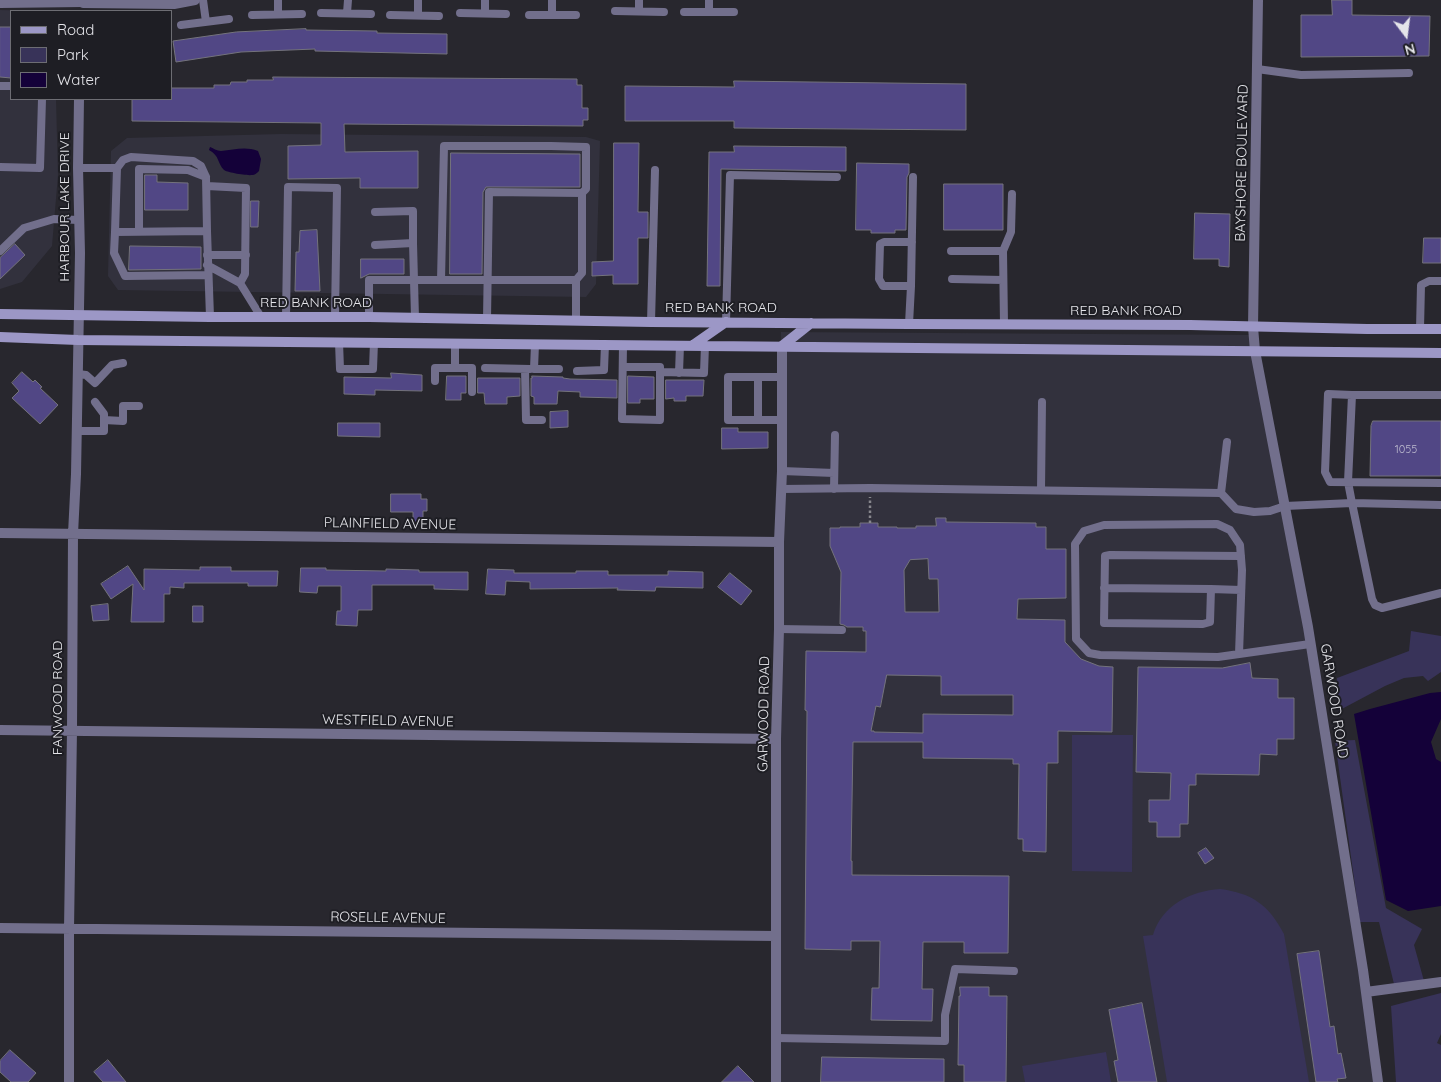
<!DOCTYPE html>
<style>
body{margin:0}
#map{position:relative;width:1441px;height:1082px;overflow:hidden;background:#28272e;font-family:Quicksand,sans-serif}
canvas{display:block}
.legend{position:absolute;left:10px;top:10px;width:162px;height:90px;box-sizing:border-box;background:#1e1e24;border:1px solid #6d6d73;margin:0;padding:6px 9px;list-style:none;font-size:15px;color:#e4e4e9}
.legend li{display:flex;align-items:center;gap:10px;height:25px}
.legend b{width:25px;border:1px solid #6d6d73}
.north{position:absolute;left:1381px;top:10px;width:50px;height:50px;-webkit-text-stroke:4px #1e1e24;paint-order:stroke;rotate:165deg;font-size:14px;font-weight:700;line-height:20px;text-align:center;color:#e4e4e9}
.north::after{content:'';display:block;margin:auto;width:18px;height:22px;background:#e4e4e9;clip-path:polygon(50% 0,100% 100%,50% 72%,0 100%)}
</style>
<div id="map">
<canvas width="1441" height="1082"></canvas>
<ul class="legend">
<li><b style="height:6px;background:#9c97c6"></b>Road</li>
<li><b style="height:14px;background:#383359"></b>Park</li>
<li><b style="height:14px;background:#140139"></b>Water</li>
</ul>
<div class="north">N</div>
</div>
<script>
const ctx = document.querySelector('canvas').getContext('2d');
ctx.lineJoin = 'round';
function fill(path, color) {
  ctx.fillStyle = color;
  ctx.fill(path, 'evenodd');
}
function stroke(path, color, width, dash) {
  ctx.strokeStyle = color;
  ctx.lineWidth = width;
  ctx.lineCap = dash ? 'butt' : 'round';
  ctx.setLineDash(dash || []);
  ctx.stroke(path);
}
function write(font, color, halo, rows, align = 'center') {
  ctx.font = font + ' Quicksand,sans-serif';
  ctx.lineWidth = 4;
  ctx.setLineDash([]);
  ctx.textBaseline = 'middle';
  ctx.strokeStyle = halo;
  ctx.fillStyle = color;
  for (const [text, x, y, turn = 0] of rows) {
    ctx.save();
    ctx.translate(x, y);
    ctx.rotate((+turn || 0) * Math.PI / 180);
    ctx.textAlign = isNaN(turn) ? turn : align;
    if (halo) ctx.strokeText(text, 0, 0);
    ctx.fillText(text, 0, 0);
    ctx.restore();
  }
}
fill(new Path2D(`
 M 0,10 L 37,11 L 11,11 L 11,99 L 56,99 L 58,175 L 52,246 L 22,282 L 0,289 Z
 M 281,134 L 586,137 L 600,141 L 596,284 L 586,297 L 118,290 L 108,276 L 111,151 L 127,138 Z
 M 781,332 L 1254,335 L 1308,627 L 1378,1082 L 776,1082 L 782,471 Z`), '#32313d');
fill(new Path2D(`
 M 1411,631 L 1441,636 L 1441,672 L 1428,681 L 1423,676 L 1404,678 L 1385,686 L 1338,711 L 1337,678 L 1409,651 Z
 M 1072,735 L 1133,735 L 1132,872 L 1072,871 Z
 M 1355,740 L 1386,908 L 1422,929 L 1414,945 L 1424,981 L 1394,984 L 1379,922 L 1360,922 L 1335,741 Z
 M 1220,889 C 1252,893 1269,905 1284,934 L 1309,1082 L 1167,1082 L 1143,936 L 1153,935 C 1162,905 1191,891 1220,889 Z
 M 1441,993 L 1441,1034 L 1437,1043 L 1441,1045 L 1441,1082 L 1396,1082 L 1391,1006 Z
 M 1106,1052 L 1111,1082 L 1025,1082 L 1022,1066 Z`), '#383359');
fill(new Path2D(`
 M 210,147 C 213,148 217,151 221,151 C 234,150 245,146 258,151 L 261,159 L 259,171 C 257,173 255,175 252,175 C 247,176 226,172 224,170 C 217,163 220,156 209,150 Z
 M 1441,692 L 1441,719 L 1431,742 L 1436,759 L 1441,762 L 1441,906 L 1408,911 L 1386,900 L 1354,714 L 1370,709 L 1430,693 Z`), '#140139');
const building = new Path2D(`
 M 1332,0 L 1352,0 L 1352,15 L 1430,16 L 1429,56 L 1301,57 L 1301,15 L 1332,15 Z
 M 0,27 L 11,27 L 11,78 L 0,77 Z
 M 306,29 L 306,30 L 377,31 L 377,33 L 447,34 L 447,54 L 315,51 L 315,49 L 241,52 L 176,62 L 173,41 L 236,32 Z
 M 273,77 L 577,79 L 577,85 L 582,85 L 582,108 L 588,108 L 588,120 L 583,120 L 583,126 L 344,124 L 345,152 L 418,151 L 418,188 L 360,188 L 360,178 L 288,179 L 288,146 L 321,145 L 321,123 L 132,121 L 132,99 L 171,99 L 171,88 L 214,88 L 214,85 L 230,85 L 231,82 L 247,82 L 247,80 L 273,80 Z
 M 734,81 L 966,84 L 966,130 L 734,128 L 734,121 L 625,121 L 625,86 L 734,87 Z
 M 614,143 L 639,143 L 638,212 L 648,212 L 648,238 L 638,238 L 638,284 L 613,284 L 613,275 L 592,276 L 592,262 L 613,261 Z
 M 734,146 L 846,147 L 846,171 L 721,169 L 720,286 L 707,286 L 709,152 L 734,152 Z
 M 451,153 L 580,154 L 580,187 L 486,187 L 483,192 L 482,274 L 450,274 Z
 M 857,163 L 909,164 L 909,173 L 907,177 L 906,230 L 895,230 L 895,233 L 871,233 L 871,230 L 856,230 Z
 M 145,175 L 157,175 L 157,182 L 188,183 L 188,210 L 145,210 Z
 M 944,184 L 1003,184 L 1003,230 L 944,230 Z
 M 251,201 L 259,201 L 258,227 L 251,227 Z
 M 1195,213 L 1230,214 L 1229,267 L 1219,266 L 1219,259 L 1194,259 Z
 M 317,230 L 320,291 L 295,291 L 296,252 L 299,252 L 300,231 Z
 M 1424,238 L 1441,238 L 1441,263 L 1423,263 Z
 M 15,244 L 25,255 L 0,279 L 0,258 Z
 M 130,246 L 201,247 L 201,269 L 129,270 Z
 M 361,259 L 404,259 L 404,274 L 369,274 L 361,278 Z
 M 22,372 L 33,382 L 35,380 L 42,387 L 40,388 L 58,405 L 40,424 L 12,398 L 19,391 L 12,383 Z
 M 391,373 L 422,375 L 422,391 L 375,390 L 375,395 L 344,394 L 344,377 L 391,378 Z
 M 447,376 L 466,376 L 466,393 L 461,393 L 461,400 L 446,400 Z
 M 532,376 L 563,377 L 563,378 L 570,379 L 617,380 L 617,398 L 580,397 L 580,392 L 558,391 L 557,404 L 534,404 L 534,397 L 531,396 L 531,378 L 532,378 Z
 M 628,376 L 654,377 L 654,399 L 640,399 L 640,403 L 628,403 Z
 M 478,378 L 520,378 L 520,396 L 507,397 L 507,404 L 485,404 L 484,393 L 478,393 Z
 M 666,380 L 704,380 L 703,396 L 686,396 L 686,401 L 674,401 L 674,398 L 666,399 Z
 M 568,411 L 568,427 L 550,428 L 550,412 Z
 M 1373,421 L 1441,421 L 1441,476 L 1370,476 L 1371,426 Z
 M 338,423 L 380,423 L 380,437 L 338,436 Z
 M 722,428 L 738,428 L 738,432 L 768,432 L 768,448 L 722,449 Z
 M 391,494 L 421,494 L 421,499 L 427,499 L 427,511 L 423,511 L 423,524 L 413,524 L 413,512 L 391,512 Z
 M 936,518 L 946,518 L 946,522 L 1036,523 L 1036,527 L 1046,527 L 1046,549 L 1066,549 L 1066,598 L 1018,599 L 1017,619 L 1065,620 L 1065,642 L 1081,659 L 1099,666 L 1113,667 L 1112,732 L 1058,731 L 1058,763 L 1047,763 L 1046,852 L 1023,851 L 1023,839 L 1018,839 L 1019,764 L 1013,764 L 1013,759 L 923,758 L 923,742 L 853,742 L 851,861 L 852,861 L 852,875 L 1009,876 L 1008,953 L 964,953 L 964,942 L 923,942 L 922,989 L 933,989 L 932,1021 L 871,1020 L 872,988 L 879,988 L 880,941 L 851,941 L 851,950 L 805,949 L 807,711 L 805,710 L 806,651 L 866,652 L 866,631 L 863,631 L 863,627 L 847,627 L 844,625 L 840,624 L 841,572 L 830,546 L 830,528 L 840,528 L 840,527 L 860,527 L 860,523 L 878,523 L 878,527 L 897,527 L 897,528 L 916,528 L 916,526 L 936,526 ZM 928,559 L 929,579 L 938,579 L 939,612 L 905,612 L 904,570 L 910,560 ZM 887,675 L 941,676 L 941,695 L 1013,695 L 1013,715 L 923,714 L 923,733 L 874,732 L 874,731 L 871,731 L 876,706 L 880,707 Z
 M 128,566 L 144,590 L 144,569 L 200,570 L 200,567 L 231,567 L 231,571 L 278,571 L 277,586 L 248,586 L 248,583 L 184,583 L 184,588 L 170,587 L 170,594 L 164,594 L 164,622 L 131,622 L 133,584 L 111,599 L 101,584 Z
 M 301,568 L 326,568 L 326,570 L 386,571 L 386,569 L 419,570 L 419,572 L 468,572 L 468,590 L 434,589 L 434,585 L 372,585 L 372,610 L 358,610 L 357,626 L 336,625 L 337,611 L 341,611 L 341,586 L 318,586 L 317,593 L 300,592 Z
 M 488,569 L 514,570 L 514,573 L 576,573 L 576,571 L 608,571 L 608,575 L 668,575 L 668,571 L 703,572 L 703,588 L 656,587 L 655,591 L 617,590 L 618,588 L 530,589 L 530,582 L 506,581 L 505,595 L 486,594 Z
 M 730,573 L 752,591 L 741,605 L 718,587 Z
 M 108,604 L 109,620 L 93,621 L 91,606 Z
 M 193,606 L 203,606 L 203,622 L 193,622 Z
 M 1250,663 L 1252,678 L 1278,679 L 1278,698 L 1294,698 L 1294,739 L 1277,739 L 1277,755 L 1260,754 L 1259,775 L 1196,774 L 1196,785 L 1189,785 L 1188,824 L 1180,824 L 1180,837 L 1157,837 L 1157,822 L 1149,822 L 1149,800 L 1170,800 L 1171,773 L 1136,772 L 1138,667 L 1222,668 Z
 M 1206,848 L 1214,858 L 1205,864 L 1198,853 Z
 M 1319,951 L 1330,1027 L 1334,1026 L 1338,1054 L 1341,1053 L 1346,1078 L 1337,1079 L 1338,1082 L 1316,1082 L 1297,954 Z
 M 960,987 L 989,987 L 989,996 L 1007,996 L 1006,1082 L 964,1082 L 964,1065 L 958,1065 L 959,996 L 960,996 Z
 M 1142,1003 L 1157,1082 L 1118,1082 L 1114,1061 L 1118,1060 L 1109,1010 Z
 M 10,1050 L 36,1073 L 28,1082 L 11,1082 L 0,1072 L 0,1061 Z
 M 822,1057 L 944,1059 L 944,1082 L 821,1082 Z
 M 108,1060 L 126,1082 L 103,1082 L 94,1072 Z
 M 738,1066 L 754,1082 L 722,1082 Z`);
fill(building, '#514785');
stroke(building, '#74737c', 1);
stroke(new Path2D(`
 M 870,523 L 870,497`), '#87878d', 2.5, [2.5, 2.5]);
stroke(new Path2D(`
 M 203,0 L 206,22
 M 278,0 L 278,14
 M 552,0 L 552,15
 M 0,4 L 83,3
 M 615,11 L 664,12
 M 639,11 L 639,0
 M 684,12 L 734,12
 M 709,12 L 709,0
 M 321,13 L 371,14
 M 347,13 L 348,0
 M 460,13 L 506,14
 M 485,13 L 485,0
 M 252,15 L 302,14
 M 390,15 L 439,16
 M 418,15 L 418,0
 M 529,15 L 576,15
 M 181,25 L 229,19
 M 1257,69 L 1301,75 L 1409,73
 M 0,86 L 11,86
 M 0,167 L 40,168 L 42,99
 M 78,168 L 117,168 L 115,232
 M 117,168 L 123,160 L 131,157 L 193,161 L 201,166 L 206,177 L 207,231
 M 207,186 L 246,188 L 245,274 L 240,283
 M 375,212 L 413,211 L 413,243
 M 139,231 L 139,169 L 188,170 L 206,177
 M 375,245 L 413,243 L 415,318
 M 0,251 L 24,228 L 54,219 L 79,220
 M 951,251 L 1003,251 L 1004,324
 M 1003,251 L 1011,232 L 1012,194
 M 207,255 L 246,255
 M 207,265 L 240,283 L 261,317
 M 208,275 L 125,276 L 114,253 L 115,232 L 207,231 L 210,317
 M 952,279 L 1003,280
 M 441,280 L 444,146 L 551,146 L 586,147 L 586,189 L 582,193 L 582,273 L 576,280 L 576,320
 M 911,286 L 883,286 L 879,279 L 880,244 L 884,242 L 912,242
 M 286,317 L 288,187 L 337,188 L 335,317
 M 369,317 L 369,280 L 576,280
 M 487,319 L 489,192 L 582,193
 M 651,322 L 655,170
 M 726,322 L 730,175 L 837,177
 M 909,324 L 911,286 L 913,177
 M 1420,329 L 1421,285 L 1429,281 L 1441,281
 M 339,342 L 340,369 L 373,369 L 374,342
 M 455,343 L 455,368 L 472,368 L 472,392
 M 535,344 L 534,369 L 559,369
 M 623,345 L 622,419 L 660,420 L 660,367 L 623,367
 M 485,368 L 530,369
 M 525,369 L 526,420 L 542,420
 M 577,371 L 604,370 L 605,344
 M 660,372 L 704,373 L 705,345
 M 679,373 L 680,345
 M 78,374 L 86,375 L 95,383 L 112,365 L 123,363
 M 758,377 L 758,420
 M 781,377 L 728,377 L 728,420 L 781,420
 M 435,381 L 435,368 L 455,368
 M 1352,395 L 1328,394 L 1325,472 L 1330,482 L 1441,483
 M 104,420 L 123,421 L 123,406 L 139,406
 M 77,431 L 104,431 L 104,414 L 95,402
 M 782,471 L 834,473
 M 781,489 L 870,488 L 1221,493 L 1236,509 L 1254,512 L 1270,511 L 1285,506 L 1352,503 L 1348,482 L 1352,395 L 1441,395
 M 834,489 L 835,435
 M 1041,490 L 1042,402
 M 1221,493 L 1227,442
 M 1441,505 L 1352,503 L 1372,599 L 1375,605 L 1382,608 L 1441,593
 M 1104,588 L 1211,589 L 1210,622 L 1203,624 L 1104,623 L 1105,556 L 1110,555 L 1241,556
 M 1211,589 L 1241,590
 M 779,629 L 842,630
 M 1239,654 L 1242,570 L 1240,545 L 1230,530 L 1217,524 L 1104,525 L 1084,531 L 1075,544 L 1076,639 L 1089,653 L 1100,655 L 1218,657 L 1310,644
 M 776,1038 L 945,1041 L 945,1015 L 955,969 L 1014,971`), '#726f8c', 8);
stroke(new Path2D(`
 M 1258,0 L 1253,327 L 1255,351 L 1308,627 L 1363,970 L 1378,1082
 M 83,3 L 174,4 L 195,0
 M 0,533 L 779,542
 M 0,730 L 776,739
 M 0,928 L 776,936
 M 1366,992 L 1441,982
 M 69,1082 L 69,929 L 72,730 L 73,534 L 76,474 L 80,253 L 78,168 L 79,99
 M 776,1082 L 776,739 L 779,629 L 779,542 L 782,471 L 782,346`), '#726f8c', 10);
stroke(new Path2D(`
 M 0,314 L 210,317 L 369,317 L 651,322 L 909,324 L 1190,325 L 1367,329 L 1441,329
 M 0,337 L 78,340 L 1441,353
 M 693,345 L 726,322
 M 782,346 L 811,323`), '#9c97c6', 10);
write('11px', '#bfbdd0', null, [
 ["1055",1406,450]
]);
write('14px', '#e4e4e9', '#1e1e24', [
 ["BAYSHORE BOULEVARD",1242,163,-89],
 ["HARBOUR LAKE DRIVE",65,207,-90],
 ["RED BANK ROAD",316,303],
 ["RED BANK ROAD",721,308],
 ["RED BANK ROAD",1126,311],
 ["PLAINFIELD AVENUE",390,524,1],
 ["FANWOOD ROAD",58,698,-90],
 ["GARWOOD ROAD",1334,701,81],
 ["GARWOOD ROAD",764,714,-89],
 ["WESTFIELD AVENUE",388,721,1],
 ["ROSELLE AVENUE",388,918,1]
]);
</script>
